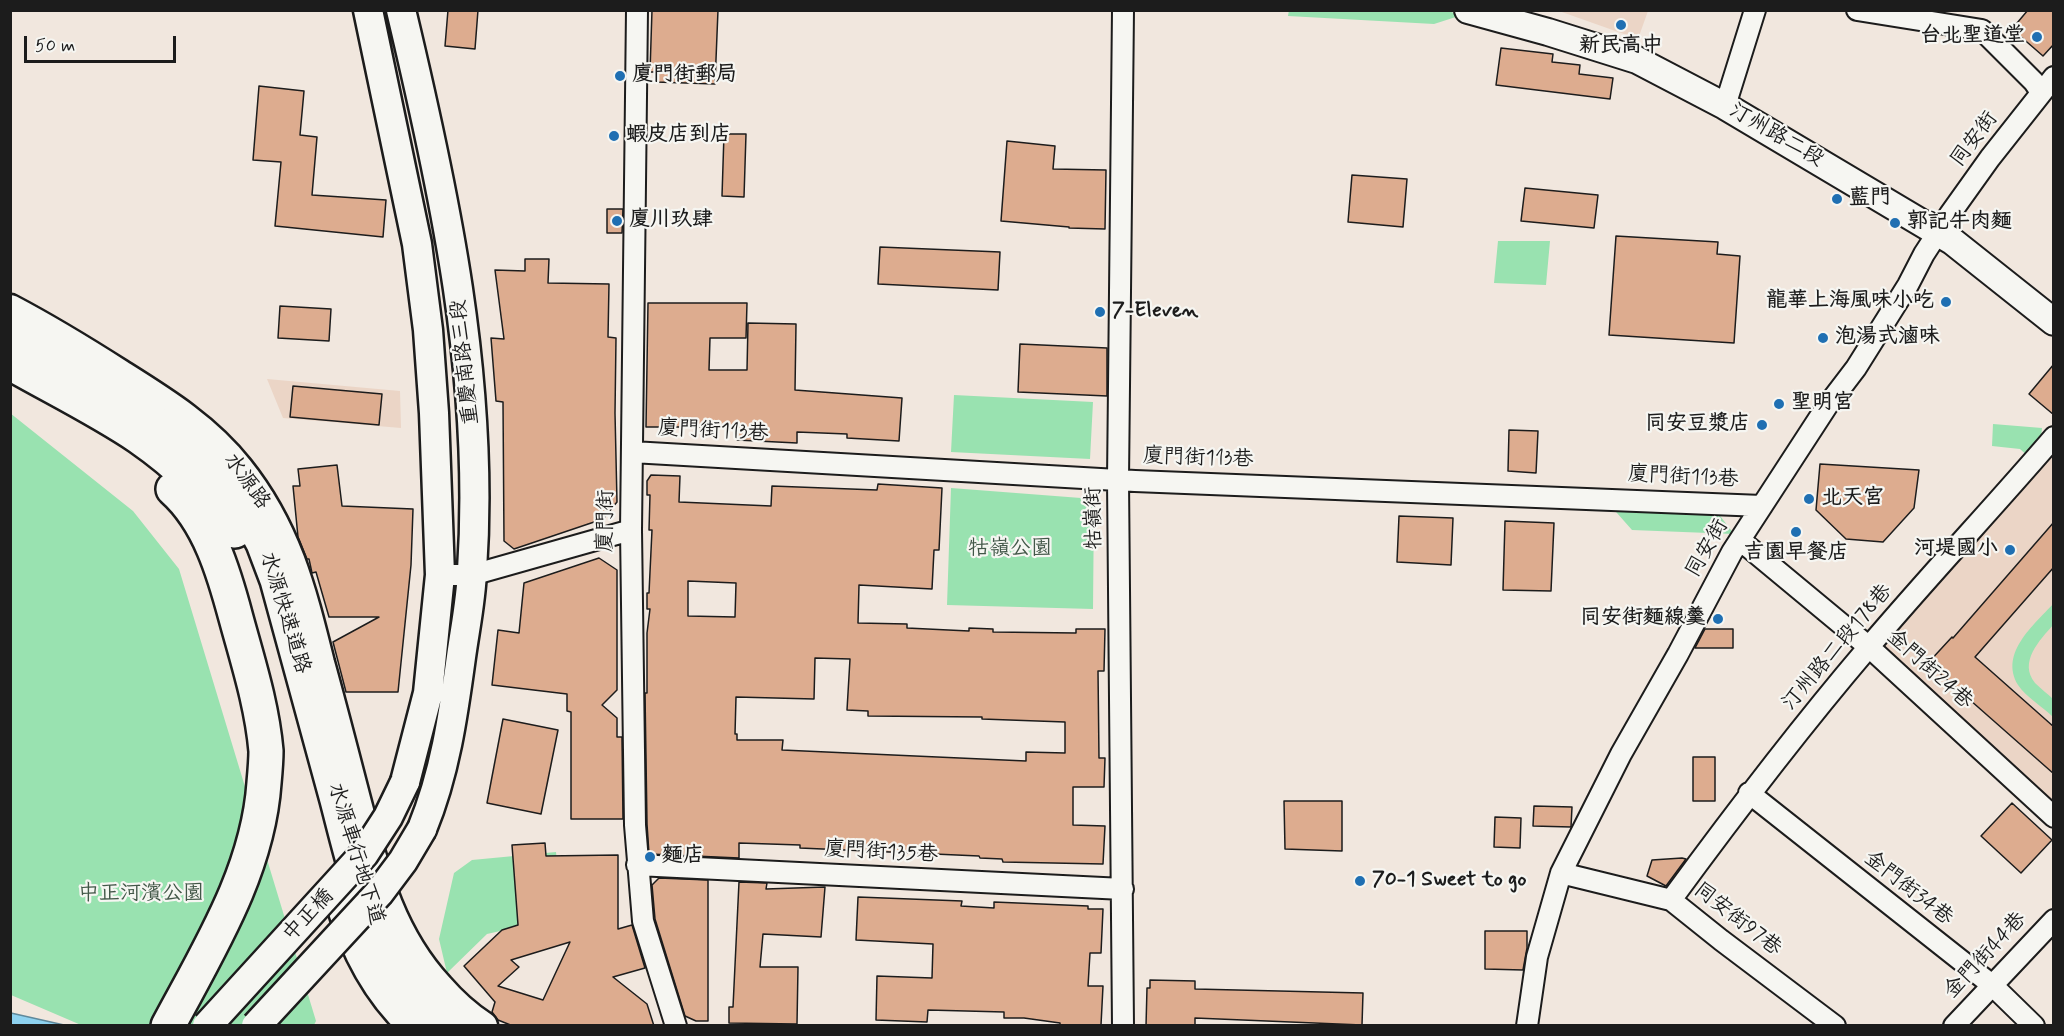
<!DOCTYPE html>
<meta charset="utf-8">
<style>
body{margin:0}
#map{position:relative;width:2064px;height:1036px;overflow:hidden;background:#f1e7de;font-family:Mynerve,sans-serif}
canvas{display:block}
.frame{position:absolute;inset:0;border:12px solid #1c1c1c;pointer-events:none}
.scale{position:absolute;left:24px;top:36px;width:152px;height:27px;box-sizing:border-box;border:3px solid #1c1c1c;border-top:0;padding-left:8px;font-size:18px;line-height:21px;white-space:nowrap;color:#1c1c1c;-webkit-text-stroke:4px #f6f6f2;paint-order:stroke}
</style>
<div id="map">
<canvas width="2064" height="1036"></canvas>
<div class="frame"></div>
<div class="scale">50 m</div>
</div>
<script>
const ctx = document.querySelector('canvas').getContext('2d');
ctx.lineJoin = 'round';
function fill(path, color) {
  ctx.fillStyle = color;
  ctx.fill(path, 'evenodd');
}
function stroke(path, color, width, dash) {
  ctx.strokeStyle = color;
  ctx.lineWidth = width;
  ctx.lineCap = dash ? 'butt' : 'round';
  ctx.setLineDash(dash || []);
  ctx.stroke(path);
}
function write(font, color, halo, rows, align = 'center') {
  ctx.font = font + ' Mynerve,"LXGW WenKai TC",sans-serif';
  ctx.lineWidth = 4.5;
  ctx.setLineDash([]);
  ctx.textBaseline = 'middle';
  ctx.strokeStyle = halo;
  ctx.fillStyle = color;
  for (const [text, x, y, turn = 0] of rows) {
    ctx.save();
    ctx.translate(x, y);
    ctx.rotate((+turn || 0) * Math.PI / 180);
    ctx.textAlign = isNaN(turn) ? turn : align;
    if (halo) ctx.strokeText(text, 0, 0);
    ctx.fillText(text, 0, 0);
    ctx.restore();
  }
}
fill(new Path2D(`
 M 1559,11 L 1648,11 L 1638,39 Z
 M 267,379 L 400,391 L 401,428 L 283,418 Z
 M 2053,453 L 2053,806 L 1879,647 Z`), '#ebd5c6');
fill(new Path2D(`
 M 1289,10 L 1444,10 L 1462,15 L 1434,24 L 1288,16 Z
 M 1498,241 L 1550,241 L 1546,285 L 1494,283 Z
 M 954,395 L 1093,402 L 1090,459 L 951,452 Z
 M 10,413 L 133,511 L 179,569 L 316,1021 L 314,1025 L 81,1025 L 11,995 Z
 M 1993,424 L 2042,428 L 2040,447 L 2030,458 L 2020,449 L 1992,446 Z
 M 951,488 L 1094,499 L 1093,609 L 947,605 Z
 M 1609,504 L 1714,508 L 1734,534 L 1632,530 Z
 M 2053,604 L 2053,625 C 2040,640 2018,662 2035,683 C 2041,689 2048,694 2053,699 L 2053,717 C 2043,707 2026,697 2018,685 C 1999,653 2034,625 2053,604 Z
 M 556,852 L 562,917 L 487,934 L 447,973 L 439,939 L 454,873 L 472,860 Z`), '#99e2b0');
const water = new Path2D(`
 M 11,1013 L 64,1025 L 11,1025 Z`);
fill(water, '#8ed2f0');
stroke(water, '#60899b', 1.5);
const building = new Path2D(`
 M 448,10 L 478,10 L 475,49 L 445,46 Z
 M 652,10 L 718,10 L 715,84 L 656,82 L 657,72 L 650,72 Z
 M 2028,10 L 2054,10 L 2054,44 L 2043,56 L 2012,29 Z
 M 1501,48 L 1553,54 L 1552,62 L 1580,65 L 1579,74 L 1613,78 L 1610,99 L 1496,85 Z
 M 259,86 L 304,91 L 300,135 L 317,137 L 312,195 L 386,200 L 383,237 L 275,226 L 281,162 L 253,160 Z
 M 724,134 L 746,134 L 744,197 L 722,196 Z
 M 1007,141 L 1055,146 L 1053,169 L 1106,170 L 1105,229 L 1069,228 L 1069,227 L 1001,221 Z
 M 1352,175 L 1407,179 L 1403,227 L 1348,222 Z
 M 1525,188 L 1598,195 L 1594,228 L 1521,221 Z
 M 607,209 L 623,209 L 622,233 L 607,233 Z
 M 1616,236 L 1718,242 L 1717,254 L 1740,256 L 1734,343 L 1609,335 Z
 M 880,247 L 1000,252 L 998,290 L 878,284 Z
 M 525,259 L 549,259 L 548,283 L 609,284 L 608,337 L 616,338 L 615,413 L 617,502 L 603,519 L 514,549 L 504,541 L 503,402 L 496,401 L 491,338 L 504,339 L 495,270 L 525,271 Z
 M 648,303 L 747,303 L 746,338 L 710,338 L 709,370 L 747,370 L 748,323 L 796,324 L 795,390 L 902,398 L 899,441 L 847,438 L 847,434 L 797,432 L 797,443 L 737,440 L 738,427 L 646,427 Z
 M 280,306 L 331,309 L 329,341 L 278,338 Z
 M 1020,344 L 1107,348 L 1107,396 L 1018,392 Z
 M 2054,364 L 2054,415 L 2029,394 Z
 M 293,386 L 382,394 L 379,425 L 290,417 Z
 M 1509,430 L 1538,431 L 1536,473 L 1508,471 Z
 M 1820,464 L 1919,470 L 1914,508 L 1883,542 L 1846,539 L 1816,510 Z
 M 337,465 L 342,506 L 413,509 L 411,565 L 398,692 L 346,692 L 333,642 L 379,617 L 329,617 L 316,572 L 312,573 L 309,559 L 307,559 L 298,537 L 293,486 L 300,486 L 298,469 Z
 M 651,475 L 680,476 L 679,502 L 771,506 L 772,486 L 877,490 L 878,484 L 942,488 L 939,550 L 934,550 L 932,589 L 859,585 L 858,623 L 907,624 L 907,628 L 969,631 L 969,628 L 993,629 L 993,632 L 1076,633 L 1076,629 L 1105,629 L 1104,671 L 1098,671 L 1099,758 L 1105,758 L 1104,787 L 1073,787 L 1073,825 L 1105,826 L 1103,864 L 1003,862 L 1002,859 L 980,858 L 979,856 L 800,848 L 800,845 L 739,843 L 739,858 L 649,854 L 647,824 L 645,693 L 647,693 L 647,633 L 650,609 L 647,609 L 647,593 L 649,593 L 652,530 L 649,530 L 650,495 L 647,495 L 647,481 ZM 688,581 L 736,583 L 735,617 L 688,616 ZM 815,658 L 850,659 L 847,710 L 868,711 L 868,716 L 982,717 L 982,719 L 1065,722 L 1065,753 L 1026,752 L 1026,761 L 782,750 L 783,740 L 737,740 L 737,734 L 735,734 L 736,697 L 814,699 Z
 M 1399,516 L 1453,518 L 1451,565 L 1397,562 Z
 M 1505,521 L 1554,523 L 1551,591 L 1503,590 Z
 M 2054,522 L 2054,567 L 1975,657 L 2054,727 L 2054,774 L 1928,663 L 1952,637 L 1953,638 Z
 M 599,558 L 617,570 L 617,690 L 602,705 L 617,718 L 617,737 L 622,737 L 623,819 L 571,819 L 571,712 L 567,711 L 567,694 L 492,685 L 498,630 L 519,633 L 524,583 Z
 M 1705,629 L 1733,629 L 1733,648 L 1695,648 Z
 M 503,719 L 558,730 L 541,814 L 487,803 Z
 M 1693,757 L 1715,757 L 1715,801 L 1693,801 Z
 M 1284,801 L 1342,801 L 1342,851 L 1285,849 Z
 M 2012,803 L 2052,840 L 2021,873 L 1981,836 Z
 M 1534,806 L 1572,807 L 1571,827 L 1533,826 Z
 M 1495,817 L 1521,818 L 1520,848 L 1494,847 Z
 M 545,843 L 546,856 L 618,855 L 618,929 L 632,925 L 645,968 L 613,977 L 647,1004 L 654,1026 L 513,1026 L 498,1020 L 492,1012 L 495,1002 L 464,966 L 502,930 L 518,925 L 512,845 ZM 570,942 L 543,1000 L 498,986 L 519,967 L 511,960 Z
 M 1682,858 L 1686,859 L 1666,886 L 1647,876 L 1652,860 Z
 M 659,878 L 708,880 L 708,1021 L 696,1021 L 685,1016 L 655,919 L 652,885 Z
 M 739,882 L 767,883 L 766,889 L 825,887 L 821,937 L 763,934 L 760,967 L 798,967 L 797,1024 L 729,1023 L 729,1007 L 733,1007 Z
 M 858,897 L 962,901 L 961,906 L 994,908 L 994,902 L 1088,906 L 1088,909 L 1103,909 L 1101,953 L 1090,953 L 1088,986 L 1103,986 L 1101,1025 L 1060,1026 L 1060,1023 L 1024,1018 L 1004,1018 L 1004,1012 L 928,1010 L 927,1022 L 876,1020 L 877,976 L 932,978 L 933,944 L 856,940 Z
 M 1485,931 L 1527,931 L 1527,948 L 1523,970 L 1485,969 Z
 M 1150,980 L 1195,981 L 1195,989 L 1363,993 L 1362,1025 L 1195,1018 L 1195,1026 L 1146,1026 L 1147,988 L 1150,988 Z`);
fill(building, '#ddac8f');
stroke(building, '#1c1c1c', 1.5);
const minor = new Path2D(`
 M 637,10 L 631,530 L 635,825 L 643,921 L 676,1026
 M 1123,10 L 1118,480 L 1123,1026
 M 1857,10 L 1982,30 L 2034,82 L 2041,92
 M 1725,106 L 1755,10
 M 632,452 L 1135,481 L 1762,506
 M 1740,540 L 1869,647 L 2054,817
 M 440,575 L 472,575 L 631,530
 M 1749,793 L 1992,985 L 2034,1026
 M 637,865 L 1123,889
 M 1561,873 L 1671,900 L 1721,940 L 1835,1026
 M 1671,900 C 1734,814 1798,730 1867,649 C 1928,577 1992,509 2054,437
 M 1527,1026 L 1537,957 L 1561,873 L 1621,754 L 1678,654 L 1732,552 L 1827,406 L 1856,368 L 1908,285 L 1924,254 L 1950,214 L 1990,158 L 2054,77
 M 1954,1026 L 2054,920`);
const tertiary = new Path2D(`
 M 1468,10 L 1548,32 L 1637,60 L 1725,106 L 1952,241 L 2054,322`);
const secondary = new Path2D(`
 M 368,10 L 417,244 L 428,330 L 434,413 L 440,575 L 428,693 L 405,782
 M 401,10 C 445,194 485,381 472,571 C 471,600 465,628 461,657 C 453,716 445,773 422,829
 M 10,309 C 48,329 84,351 120,374 C 163,401 207,428 239,469 C 287,529 302,591 320,663 C 333,710 345,757 357,803 C 375,871 390,934 439,987 C 452,1002 466,1015 483,1026`);
const trunk = new Path2D(`
 M 10,332 L 185,442 L 226,483 L 242,504 L 263,543 L 277,580 C 297,653 317,727 337,800 C 349,846 360,896 382,939 C 398,971 427,1003 455,1026
 M 10,363 C 52,387 99,410 139,437 C 175,462 210,495 235,531
 M 341,897 C 355,945 377,991 416,1026
 M 168,1026 C 209,949 258,871 264,783 C 265,772 266,761 266,751 C 262,705 248,662 236,618 C 224,573 209,521 173,489`);
stroke(minor, '#1c1c1c', 24);
stroke(tertiary, '#1c1c1c', 30);
stroke(secondary, '#1c1c1c', 33);
stroke(trunk, '#1c1c1c', 38);
stroke(minor, '#f6f6f2', 20);
stroke(tertiary, '#f6f6f2', 26);
stroke(secondary, '#f6f6f2', 28);
stroke(trunk, '#f6f6f2', 33);
const secondaryBridge = new Path2D(`
 M 207,1026 L 364,854 L 388,817 L 405,782
 M 256,1026 L 379,893 L 403,861 L 422,829`);
stroke(secondaryBridge, '#1c1c1c', 33, []);
stroke(secondaryBridge, '#f6f6f2', 28);
for (const [x, y, r, color] of [
 [1621,25,6,"#1f6fb2"],
 [2037,37,6,"#1f6fb2"],
 [620,76,6,"#1f6fb2"],
 [614,136,6,"#1f6fb2"],
 [1837,199,6,"#1f6fb2"],
 [617,221,6,"#1f6fb2"],
 [1895,223,6,"#1f6fb2"],
 [1946,302,6,"#1f6fb2"],
 [1100,312,6,"#1f6fb2"],
 [1823,338,6,"#1f6fb2"],
 [1779,404,6,"#1f6fb2"],
 [1762,425,6,"#1f6fb2"],
 [1809,499,6,"#1f6fb2"],
 [1796,532,6,"#1f6fb2"],
 [2010,550,6,"#1f6fb2"],
 [1718,619,6,"#1f6fb2"],
 [650,857,6,"#1f6fb2"],
 [1360,881,6,"#1f6fb2"]
]) {
  const dot = new Path2D();
  dot.arc(x, y, r, 0, 2 * Math.PI);
  ctx.fillStyle = color;
  ctx.fill(dot);
  stroke(dot, '#f6f6f2', 2);
}
write('bold 21px', '#1c1c1c', '#f6f6f2', [
 ["台北聖道堂",2025,37,"right"],
 ["新民高中",1621,47,"center"],
 ["廈門街郵局",632,76],
 ["蝦皮店到店",626,136],
 ["藍門",1849,199],
 ["廈川玖肆",629,221],
 ["郭記牛肉麵",1907,223],
 ["龍華上海風味小吃",1934,302,"right"],
 ["7-Eleven",1112,312],
 ["泡湯式滷味",1835,338],
 ["聖明宮",1791,404],
 ["同安豆漿店",1750,425,"right"],
 ["北天宮",1821,499],
 ["河堤國小",1998,550,"right"],
 ["吉園早餐店",1796,554,"center"],
 ["同安街麵線羹",1706,619,"right"],
 ["麵店",662,857],
 ["70-1 Sweet to go",1372,881]
], 'left');
write('21px', '#1c1c1c', '#f6f6f2', [
 ["汀州路二段",1776,136,30],
 ["同安街",1975,140,-53],
 ["重慶南路三段",466,362,-96],
 ["廈門街113巷",713,432,3],
 ["廈門街113巷",1198,459,2],
 ["廈門街113巷",1683,478,3],
 ["水源路",246,482,54],
 ["牯嶺街",1095,518,-91],
 ["廈門街",607,521,-89],
 ["同安街",1708,549,-60],
 ["水源快速道路",284,613,73],
 ["汀州路二段178巷",1838,648,-50],
 ["金門街24巷",1929,670,42],
 ["廈門街135巷",881,853,3],
 ["水源車行地下道",355,854,73],
 ["金門街34巷",1908,889,38],
 ["中正橋",309,916,-47],
 ["同安街97巷",1737,920,38],
 ["金門街44巷",1986,956,-47]
]);
write('21px', '#425748', '#f6f6f2', [
 ["牯嶺公園",1010,550],
 ["中正河濱公園",141,895]
]);
</script>
